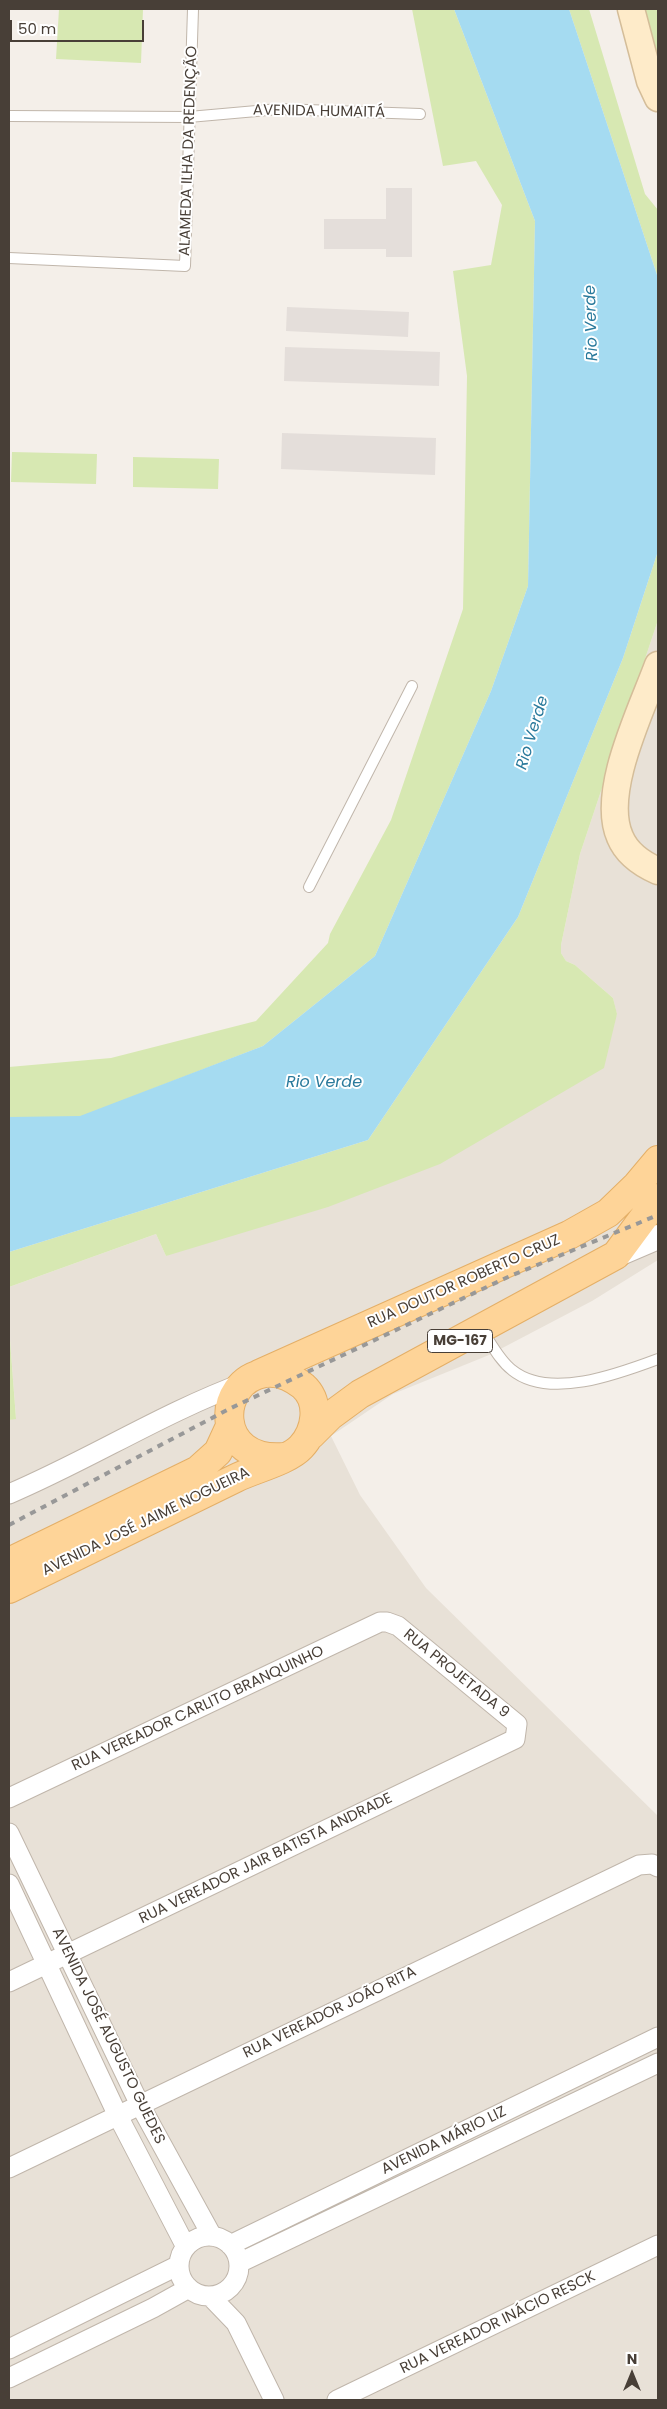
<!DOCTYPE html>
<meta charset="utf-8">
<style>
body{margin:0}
#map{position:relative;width:667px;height:2409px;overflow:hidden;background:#f4efe9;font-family:Poppins,sans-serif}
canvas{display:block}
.frame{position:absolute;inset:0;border:10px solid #483f37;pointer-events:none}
.north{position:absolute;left:607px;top:2349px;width:50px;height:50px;-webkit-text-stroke:4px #fff;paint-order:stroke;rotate:0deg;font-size:14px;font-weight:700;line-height:20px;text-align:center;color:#483f37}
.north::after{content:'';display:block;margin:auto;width:18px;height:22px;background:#483f37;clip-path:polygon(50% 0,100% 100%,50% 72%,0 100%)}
.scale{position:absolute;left:10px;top:20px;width:134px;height:22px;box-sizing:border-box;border:2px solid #483f37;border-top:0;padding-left:6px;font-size:15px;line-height:18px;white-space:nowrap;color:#483f37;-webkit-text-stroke:4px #fff;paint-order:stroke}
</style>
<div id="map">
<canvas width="667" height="2409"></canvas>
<div class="frame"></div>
<div class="north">N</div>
<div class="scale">50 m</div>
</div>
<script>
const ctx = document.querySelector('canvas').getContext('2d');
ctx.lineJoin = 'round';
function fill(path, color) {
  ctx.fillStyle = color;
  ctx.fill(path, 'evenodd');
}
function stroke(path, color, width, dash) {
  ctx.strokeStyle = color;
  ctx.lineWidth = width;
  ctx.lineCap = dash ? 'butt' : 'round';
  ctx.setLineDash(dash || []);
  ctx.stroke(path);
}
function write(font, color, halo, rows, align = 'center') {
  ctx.font = font + ' Poppins,sans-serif';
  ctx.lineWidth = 4;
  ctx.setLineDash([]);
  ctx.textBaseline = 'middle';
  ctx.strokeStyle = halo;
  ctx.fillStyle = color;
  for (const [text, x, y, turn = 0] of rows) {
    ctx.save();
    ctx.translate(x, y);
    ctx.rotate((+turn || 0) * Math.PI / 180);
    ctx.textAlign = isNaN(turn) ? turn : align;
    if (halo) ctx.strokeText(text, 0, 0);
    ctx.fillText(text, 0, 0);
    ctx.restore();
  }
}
fill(new Path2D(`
 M 658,620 L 658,1260 L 592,1301 L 489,1355 L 393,1394 L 331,1436 L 360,1495 L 426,1588 L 658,1816 L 658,2400 L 9,2400 L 9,1420 L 16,1418 L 9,1327 L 9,1287 L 156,1234 L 166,1256 L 617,1015 L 613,998 L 575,965 L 566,961 L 561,953 L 561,945 L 580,854 Z`), '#e8e1d7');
fill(new Path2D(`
 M 386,188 L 412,188 L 412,257 L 386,257 L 386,249 L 324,249 L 324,219 L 386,219 Z
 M 287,307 L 409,312 L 408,337 L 286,331 Z
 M 285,347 L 440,352 L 439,386 L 284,381 Z
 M 282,433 L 436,438 L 435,475 L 281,469 Z`), '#e4deda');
fill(new Path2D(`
 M 59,9 L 143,9 L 141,63 L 56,59 Z
 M 412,9 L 454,9 L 535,221 L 528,586 L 491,691 L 375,956 L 263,1046 L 80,1117 L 9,1117 L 9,1067 L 111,1058 L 256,1021 L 328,943 L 330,934 L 391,820 L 463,609 L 467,376 L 453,271 L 491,265 L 502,205 L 476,161 L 443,166 Z
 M 569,9 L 589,9 L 645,194 L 658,210 L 658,278 Z
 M 642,9 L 658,9 L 658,61 Z
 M 12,452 L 97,454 L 96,484 L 11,482 Z
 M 133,457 L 219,459 L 218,489 L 133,487 Z
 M 658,551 L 658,620 L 580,854 L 561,945 L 561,953 L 566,961 L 575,965 L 613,998 L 617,1014 L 604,1068 L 440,1164 L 328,1207 L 166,1256 L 156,1234 L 9,1287 L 9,1252 L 368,1140 L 518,917 L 623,658 Z
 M 9,1327 L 16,1419 L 9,1420 Z`), '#d7e8b2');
fill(new Path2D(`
 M 454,9 L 569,9 L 658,278 L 658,551 L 623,658 L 518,917 L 368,1140 L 9,1252 L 9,1117 L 80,1116 L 263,1046 L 375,956 L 491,691 L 528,586 L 535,221 Z`), '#a5dbf1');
const service = new Path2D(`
 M 9,116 L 189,117 L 279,109 L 420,114
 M 9,258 L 185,266 L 193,9
 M 309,887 L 412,686
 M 482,1330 C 491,1343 499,1360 512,1370 C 549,1400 618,1374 658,1359`);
const minor = new Path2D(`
 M 9,1494 C 89,1460 164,1412 246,1382
 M 9,1798 L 380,1622 L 387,1622 L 398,1626 L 517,1724 L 515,1739 L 9,1982
 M 9,1833 L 140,2105 L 212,2236
 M 9,1884 L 118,2116 L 186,2247
 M 9,2168 L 639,1865 L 652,1864 L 658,1867
 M179 2266a30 30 0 1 1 60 0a30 30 0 1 1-60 0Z
 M 230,2245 L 658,2037
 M 239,2263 L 658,2063
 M 210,2296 L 236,2323 L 274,2400
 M 9,2349 L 179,2265
 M 9,2378 L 153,2308 L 189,2288
 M 337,2400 L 658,2245`);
const tertiary = new Path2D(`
 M 616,1255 L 658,1237`);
const secondary = new Path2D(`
 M 631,9 L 650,81 L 658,98
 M 658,665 C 642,709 600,792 620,837 C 627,854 642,864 658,871`);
const primary = new Path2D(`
 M 259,1374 L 569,1235 L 608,1213 L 637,1185 L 658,1160
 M 311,1435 L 330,1416 L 360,1394 L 616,1255 L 658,1198
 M 9,1562 L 198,1470 L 218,1452 L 230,1426
 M 9,1589 C 85,1552 160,1515 236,1478 C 254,1469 288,1461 301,1447 C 316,1431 321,1402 303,1386 C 292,1377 280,1371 265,1373 C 215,1381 214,1463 284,1457`);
stroke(service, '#c0b6ab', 12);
stroke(minor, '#c0b6ab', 21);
stroke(tertiary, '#c0b6ab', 26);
stroke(secondary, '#d4bd99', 29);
stroke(primary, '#e4af67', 30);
stroke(service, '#fff', 10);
stroke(minor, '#fff', 19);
stroke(tertiary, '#fff', 24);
stroke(secondary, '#feebc9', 26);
stroke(primary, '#fed498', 28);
stroke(new Path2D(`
 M 9,1525 L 229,1409 L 508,1277 L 658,1215`), '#989898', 4, [6, 6]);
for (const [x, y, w] of [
 [460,1341,65]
]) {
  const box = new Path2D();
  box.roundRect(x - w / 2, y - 11.5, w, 23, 4);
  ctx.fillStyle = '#fff';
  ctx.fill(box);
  stroke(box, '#483f37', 1);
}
write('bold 14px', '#483f37', null, [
 ["MG-167",460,1341]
]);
write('15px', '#483f37', '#fff', [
 ["AVENIDA HUMAITÁ",319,112,1],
 ["ALAMEDA ILHA DA REDENÇÃO",189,151,-88],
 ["RUA DOUTOR ROBERTO CRUZ",464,1282,-24],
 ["AVENIDA JOSÉ JAIME NOGUEIRA",146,1522,-26],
 ["RUA PROJETADA 9",456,1674,39],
 ["RUA VEREADOR CARLITO BRANQUINHO",198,1709,-25],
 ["RUA VEREADOR JAIR BATISTA ANDRADE",266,1859,-26],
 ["RUA VEREADOR JOÃO RITA",330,2013,-26],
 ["AVENIDA JOSÉ AUGUSTO GUEDES",108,2036,64],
 ["AVENIDA MÁRIO LIZ",444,2141,-26],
 ["RUA VEREADOR INÁCIO RESCK",498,2323,-26]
]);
write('italic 16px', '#2a7a9c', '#fff', [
 ["Rio Verde",592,323,-92],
 ["Rio Verde",533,733,-73],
 ["Rio Verde",324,1083]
]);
</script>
